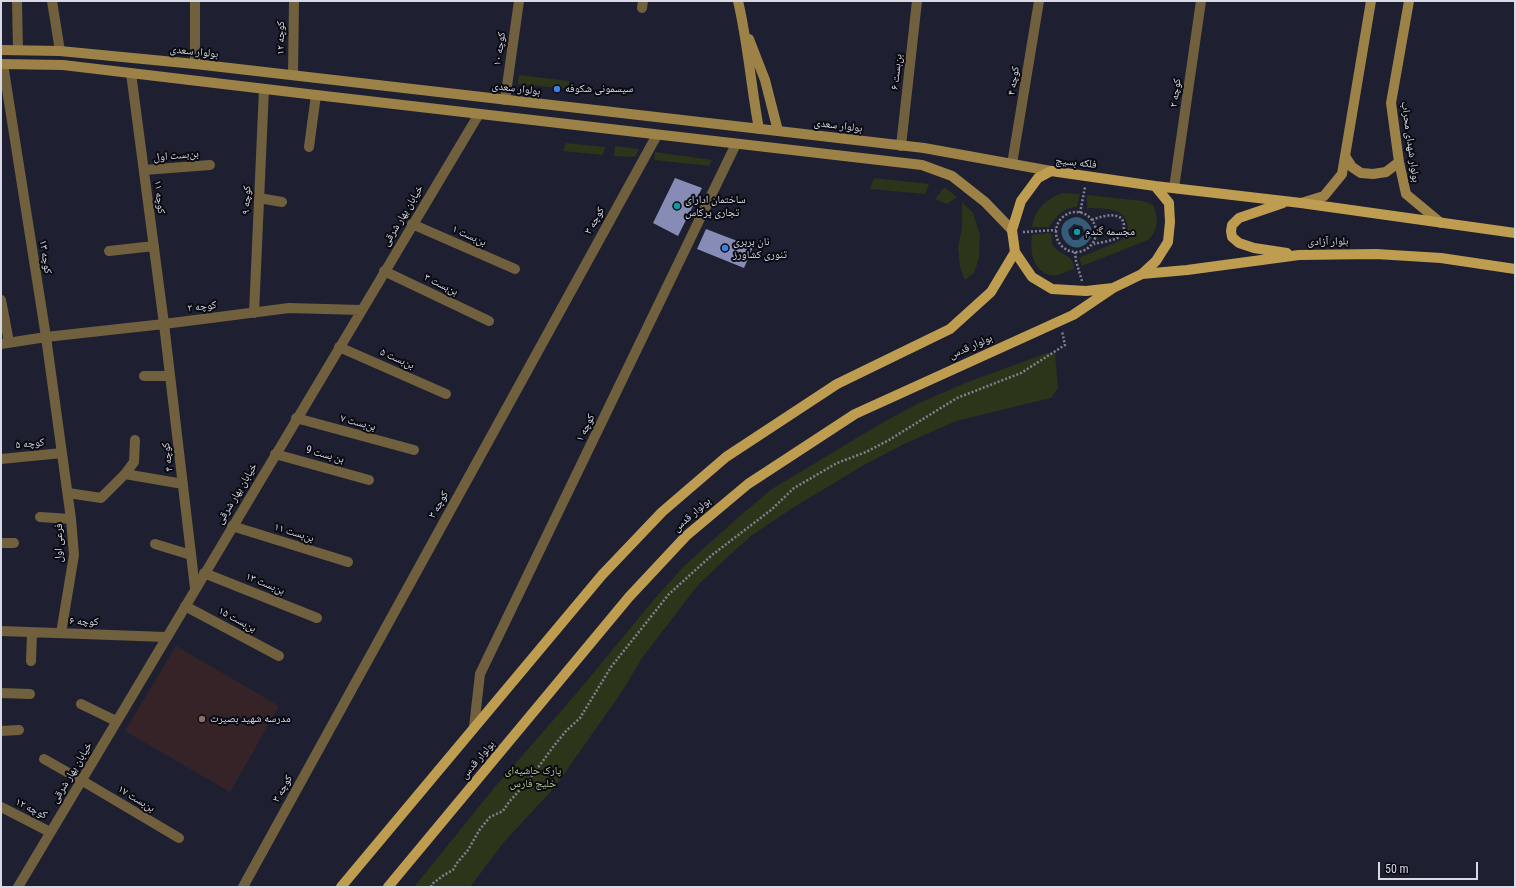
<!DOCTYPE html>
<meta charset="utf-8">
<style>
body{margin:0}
#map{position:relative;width:1516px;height:888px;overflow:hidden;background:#1e2031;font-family:"Roboto Condensed",sans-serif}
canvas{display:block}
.frame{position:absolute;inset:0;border:2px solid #d7d9e5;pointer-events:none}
.scale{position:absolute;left:1378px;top:862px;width:100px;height:18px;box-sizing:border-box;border:2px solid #d7d9e5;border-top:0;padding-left:5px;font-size:12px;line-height:14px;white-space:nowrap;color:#d7d9e5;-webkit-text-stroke:3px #0a0b12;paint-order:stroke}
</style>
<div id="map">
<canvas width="1516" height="888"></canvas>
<div class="frame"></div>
<div class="scale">50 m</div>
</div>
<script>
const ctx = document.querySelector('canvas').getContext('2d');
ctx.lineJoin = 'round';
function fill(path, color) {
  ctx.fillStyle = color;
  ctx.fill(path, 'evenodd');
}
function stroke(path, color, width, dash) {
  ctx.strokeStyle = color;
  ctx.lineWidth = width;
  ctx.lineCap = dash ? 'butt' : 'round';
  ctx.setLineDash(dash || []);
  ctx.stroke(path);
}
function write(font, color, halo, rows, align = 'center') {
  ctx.font = font + ' "Roboto Condensed","Noto Naskh Arabic",sans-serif';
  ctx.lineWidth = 4;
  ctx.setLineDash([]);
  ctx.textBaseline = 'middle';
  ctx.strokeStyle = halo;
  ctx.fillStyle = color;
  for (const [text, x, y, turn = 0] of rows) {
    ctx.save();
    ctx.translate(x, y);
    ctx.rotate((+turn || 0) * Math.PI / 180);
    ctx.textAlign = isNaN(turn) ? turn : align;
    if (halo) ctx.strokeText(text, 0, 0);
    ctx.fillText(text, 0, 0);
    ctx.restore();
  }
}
fill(new Path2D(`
 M 176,646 L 279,706 L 230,792 L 125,731 Z`), '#362328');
fill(new Path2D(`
 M 519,75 L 569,81 L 569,89 L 518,84 Z
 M 566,143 L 605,147 L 603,155 L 563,151 Z
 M 615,146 L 639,149 L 635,157 L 614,156 Z
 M 655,152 L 712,160 L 709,166 L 654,160 Z
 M 874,178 L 929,184 L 925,194 L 870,189 Z
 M 944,187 L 957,197 L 947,204 L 935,199 Z
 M 1062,193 L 1080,194 L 1077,207 C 1062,208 1058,215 1049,227 L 1032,227 C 1034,209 1047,199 1062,193 Z
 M 1087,195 L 1143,201 L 1153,205 C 1159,218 1158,231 1148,240 L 1082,266 L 1079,258 L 1122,240 C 1127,234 1129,230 1127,223 C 1123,206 1100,209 1087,208 Z
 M 962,202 L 973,213 L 980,235 L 979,258 L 974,273 L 965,280 L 960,267 L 958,248 L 962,227 Z
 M 1048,233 L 1051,234 C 1053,239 1050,243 1054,247 C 1061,256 1074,254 1074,269 C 1067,271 1057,277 1050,275 C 1032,270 1030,250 1032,235 Z
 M 1047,353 L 1055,353 L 1058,388 L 1051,398 L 956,421 L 902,445 L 864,465 L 791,509 L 751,536 L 721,563 L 698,585 L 642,658 L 623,690 L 555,787 L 504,842 L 470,887 L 414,887 L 494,788 L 576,694 L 651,603 L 684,566 L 741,515 L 772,489 L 880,424 L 917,404 L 965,383 Z`), '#2c3419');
fill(new Path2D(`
 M 1077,217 C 1088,219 1098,232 1088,242 C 1069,262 1045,221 1077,217 ZM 1074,224 L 1082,226 L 1084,230 L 1084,235 L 1078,240 L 1073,240 L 1069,235 L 1068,230 Z`), '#355d77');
fill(new Path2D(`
 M 675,178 L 702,188 L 678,236 L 653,223 Z
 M 706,229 L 753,247 L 744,268 L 697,249 Z`), '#878cb6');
stroke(new Path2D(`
 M1056 232a20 20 0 1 1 40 0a20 20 0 1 1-40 0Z
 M 1080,213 L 1085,187
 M 1092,220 C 1099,217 1109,214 1117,216 C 1126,218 1126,232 1119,237 C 1113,241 1102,242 1094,244
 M 1023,232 L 1056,230
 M 1075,252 L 1076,261 L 1082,281
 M 431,887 L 432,884 L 444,875 L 453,870 L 457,863 L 468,850 L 480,829 L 490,817 L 503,811 L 509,802 L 526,783 L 537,769 L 553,747 L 566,731 L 580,718 L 611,667 L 669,594 L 712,555 L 771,510 L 794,488 L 837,463 L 866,452 L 889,440 L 957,398 L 1021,373 L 1065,345 L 1062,331`), '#808290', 2.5, [2, 2]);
stroke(new Path2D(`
 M 17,1 L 18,50
 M 52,1 L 60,51
 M 642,8 L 643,1
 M 3,64 L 46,337 L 71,519 L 74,555 L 61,633
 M 195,64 L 195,1
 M 131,73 L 164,324 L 195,588
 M 293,75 L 294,1
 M 505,100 L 519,1
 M 901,146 L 917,1
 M 309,147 L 316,95
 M 1012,164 L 1039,1
 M 144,170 L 210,165
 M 1174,188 L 1201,1
 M 259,198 L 282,202
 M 412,224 L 515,269
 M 109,251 L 154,246
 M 384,271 L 489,321
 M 1,300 L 9,342
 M 254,313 L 264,89
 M 1,344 L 46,337 L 164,324 L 289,308 L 361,310
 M 339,347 L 446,394
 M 144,376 L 170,376
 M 296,418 L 414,450
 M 275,454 L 369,480
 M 1,459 L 62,453
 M 125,474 L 134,462 L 135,440
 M 68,493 L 101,498 L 125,474 L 183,484
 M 40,517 L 71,519
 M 232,526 L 348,562
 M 1,543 L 14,543
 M 155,544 L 191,555
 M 204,573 L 317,618
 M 185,606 L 279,656
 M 1,631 L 166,637
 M 31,661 L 32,633
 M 1,693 L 30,694
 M 81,704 L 116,721
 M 474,727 L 480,674 L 736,144
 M 1,731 L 19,730
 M 44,759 L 81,780 L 179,838
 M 1,807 L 50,832
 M 18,887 L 479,114
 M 243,887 L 657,135`), '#70603d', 10);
stroke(new Path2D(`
 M 738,1 C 748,43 751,87 759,129
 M 1409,1 L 1391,103 L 1399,162 L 1406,194 L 1441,223
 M 749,39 L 765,80 L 778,131
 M 1,50 L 60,51 L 195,64 L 778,131 L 924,148 L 1051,171
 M 1,64 L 63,65 L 316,95 L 922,165 L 952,176 L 985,202 L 1012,230
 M 1345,156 L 1352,167 L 1361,173 L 1373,174 L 1386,172 L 1399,162
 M 1301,203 L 1324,196 L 1342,174 L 1371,1`), '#9d8248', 10);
stroke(new Path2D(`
 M 1155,186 L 1169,203 L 1170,222 L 1168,242 L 1156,261 L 1142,274 L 1113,288 L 1086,291 L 1052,289 L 1032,277 L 1015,252 L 1012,230 L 1021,201 L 1038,178 L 1051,171 L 1155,186 L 1301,203 L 1515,233
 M 1283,203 L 1239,218 L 1232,225 L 1231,231 L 1232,237 L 1239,243 L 1254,248 L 1287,253
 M 1142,274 L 1187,270 L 1299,255 L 1376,254 L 1441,258 L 1515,269
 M 341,887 L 602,575 L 662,512 L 726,457 L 837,384 L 950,329 L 991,292 L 1015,252
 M 388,887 L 629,597 L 686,536 L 748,484 L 855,414 L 1073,315 L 1113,288`), '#bf9d50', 10);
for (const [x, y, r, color] of [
 [557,89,4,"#3f7fe0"],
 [677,206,4,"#0f9aa8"],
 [1077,232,4,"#0f9aa8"],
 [725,248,4,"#3f7fe0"],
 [202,719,4,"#8d6e63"]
]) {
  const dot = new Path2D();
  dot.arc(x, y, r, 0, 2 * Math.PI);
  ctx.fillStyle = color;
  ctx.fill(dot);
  stroke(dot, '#0a0b12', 1.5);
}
write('11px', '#d7d9e5', '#0a0b12', [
 ["کوچه ۱۲",281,38,-90],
 ["کوچه ۱۰",500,49,-82],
 ["بولوار سعدی",194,52,6],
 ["بن‌بست ۶",897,72,-84],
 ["کوچه ۴",1014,81,-81],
 ["بولوار سعدی",516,89,7],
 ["کوچه ۲",1176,93,-82],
 ["بولوار سعدی",838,126,7],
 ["بولوار شهدای محراب",1410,142,82],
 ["بن‌بست اول",176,156,-5],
 ["فلکه بسیج",1076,163,6],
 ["کوچه ۱۱",159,197,83],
 ["کوچه ۹",247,200,-87],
 ["خیابان بهار شرقی",403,216,-59],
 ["کوچه ۳",595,221,-61],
 ["بن‌بست ۱",469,236,24],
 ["بلوار آزادی",1328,242,-1],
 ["کوچه ۱۳",45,257,81],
 ["بن‌بست ۳",441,285,26],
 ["کوچه ۲",202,307,-7],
 ["بولوار قدس",971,347,-24],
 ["بن‌بست ۵",397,359,24],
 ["بن‌بست ۷",358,423,15],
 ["کوچه ۱",586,428,-64],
 ["کوچه ۵",30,444,-6],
 ["بن بست 9",325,455,15],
 ["کوچه ۴",168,457,-97],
 ["خیابان بهار شرقی",237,494,-59],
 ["کوچه ۳",439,505,-61],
 ["بولوار قدس",692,515,-41],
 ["بن‌بست ۱۱",294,533,17],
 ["فرعی اول",59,543,-90],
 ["بن‌بست ۱۳",265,584,22],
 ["بن‌بست ۱۵",237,620,28],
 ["کوچه ۶",84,622,2],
 ["بولوار قدس",478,760,-50],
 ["خیابان بهار شرقی",72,773,-59],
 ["کوچه ۳",283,789,-61],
 ["بن‌بست ۱۷",136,799,31],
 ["کوچه ۱۲",31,809,26]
]);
write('11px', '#d7d9e5', '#0a0b12', [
 ["سیسمونی شکوفه",565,89],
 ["ساختمان ادارای",685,200],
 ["تجاری پرکاس",685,213],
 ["مجسمه گندم",1085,232],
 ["نان بربری",733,242],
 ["تنوری کشاورز",733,255],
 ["مدرسه شهید بصیرت",210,719]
], 'left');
write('11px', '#b5ca87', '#0a0b12', [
 ["پارک حاشیه‌ای",533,771],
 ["خلیج فارس",533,784]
]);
</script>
